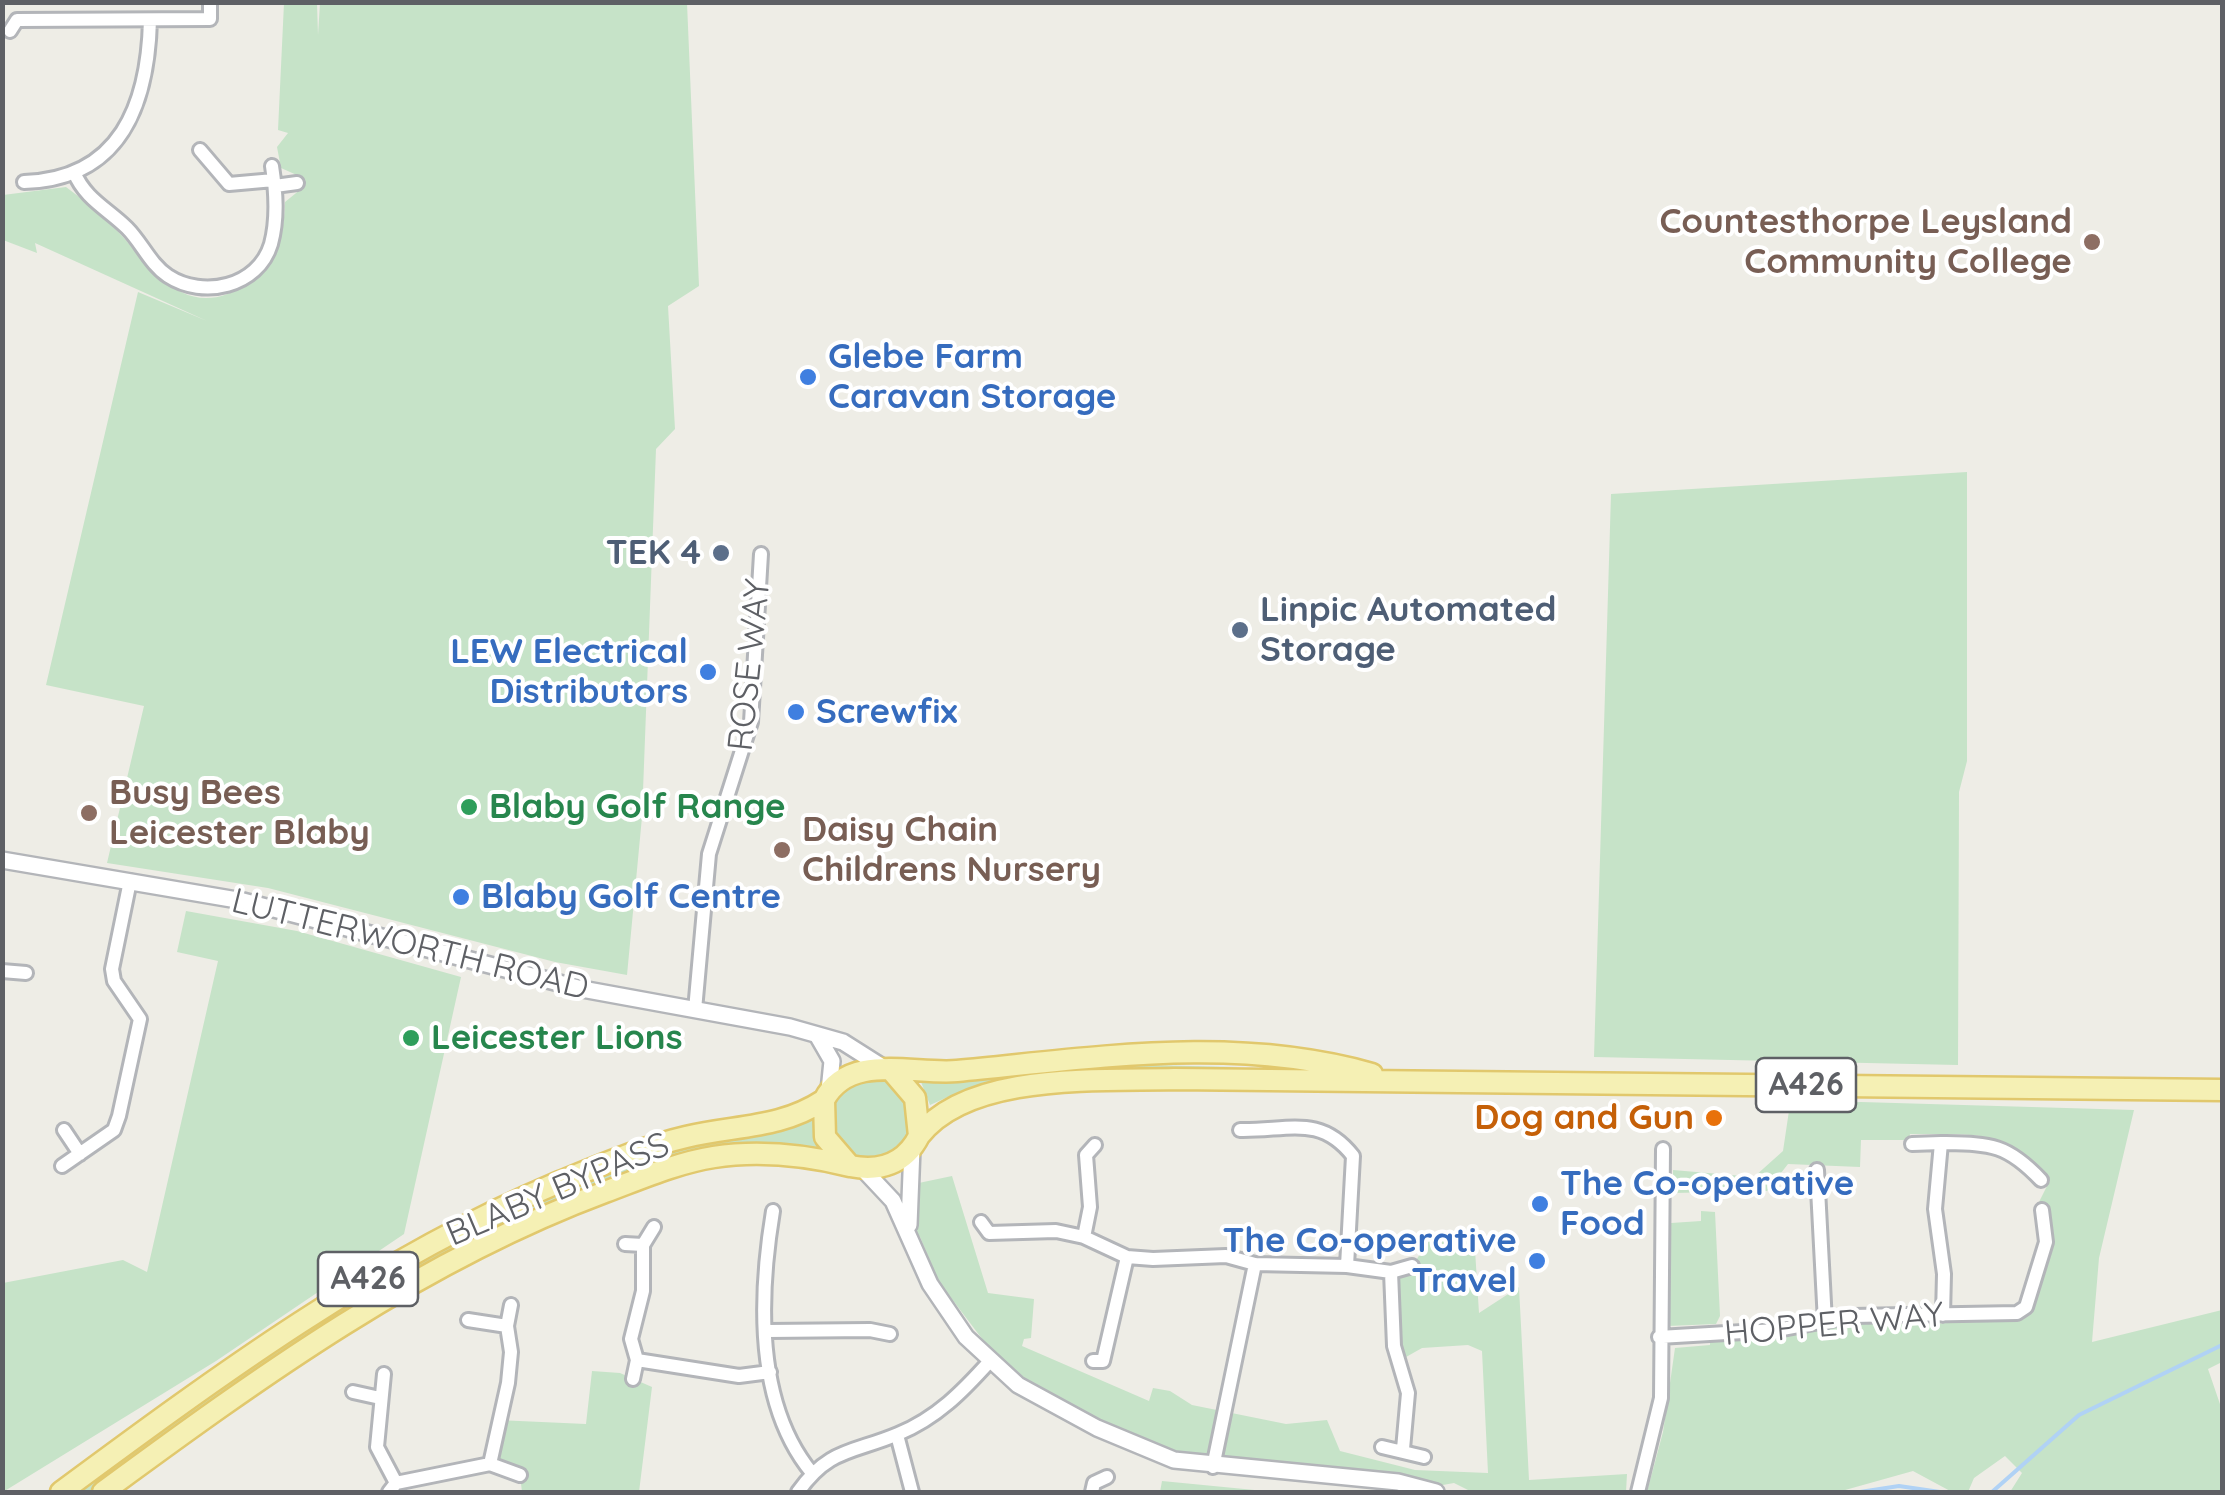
<!DOCTYPE html>
<style>
body{margin:0}
#map{position:relative;width:2225px;height:1495px;overflow:hidden;background:#eeede6;font-family:Quicksand,sans-serif}
canvas{display:block}
.frame{position:absolute;inset:0;border:5px solid #5e6065;pointer-events:none}
</style>
<div id="map">
<canvas width="2225" height="1495"></canvas>
<div class="frame"></div>
</div>
<script>
const ctx = document.querySelector('canvas').getContext('2d');
ctx.lineJoin = 'round';
function fill(path, color) {
  ctx.fillStyle = color;
  ctx.fill(path, 'evenodd');
}
function stroke(path, color, width, dash) {
  ctx.strokeStyle = color;
  ctx.lineWidth = width;
  ctx.lineCap = dash ? 'butt' : 'round';
  ctx.setLineDash(dash || []);
  ctx.stroke(path);
}
function write(font, color, halo, rows, align = 'center') {
  ctx.font = font + ' Quicksand,sans-serif';
  ctx.lineWidth = 8;
  ctx.setLineDash([]);
  ctx.textBaseline = 'middle';
  ctx.strokeStyle = halo;
  ctx.fillStyle = color;
  for (const [text, x, y, turn = 0] of rows) {
    ctx.save();
    ctx.translate(x, y);
    ctx.rotate((+turn || 0) * Math.PI / 180);
    ctx.textAlign = isNaN(turn) ? turn : align;
    if (halo) ctx.strokeText(text, 0, 0);
    ctx.fillText(text, 0, 0);
    ctx.restore();
  }
}
fill(new Path2D(`
 M 284,3 L 317,3 L 318,35 L 320,3 L 687,3 L 699,286 L 668,306 L 675,429 L 656,449 L 642,817 L 627,975 L 555,962 L 268,888 L 107,863 L 144,706 L 46,685 L 138,292 L 207,321 L 35,243 L 37,253 L 3,240 L 3,195 L 66,187 C 85,201 108,220 124,238 C 157,277 191,323 250,282 C 278,263 284,234 285,202 L 301,189 L 299,176 L 281,168 L 277,147 L 288,133 L 278,130 Z
 M 1967,472 L 1967,761 L 1959,792 L 1958,1065 L 1594,1057 L 1611,494 Z
 M 186,911 L 297,931 L 461,977 L 404,1234 L 216,1361 L 3,1492 L 3,1283 L 123,1260 L 147,1272 L 218,961 L 177,952 Z
 M 1097,1064 L 1238,1067 L 1092,1075 Z
 M 1082,1065 L 1077,1075 L 968,1088 L 930,1105 L 921,1082 Z
 M831 1119a40 40 0 1 1 80 0a40 40 0 1 1-80 0Z
 M 1861,1102 L 2134,1110 L 2099,1258 L 2092,1342 L 2222,1310 L 2222,1362 L 2208,1369 L 2222,1410 L 2222,1492 L 2010,1492 L 2022,1473 L 2005,1456 L 1974,1478 L 1968,1492 L 1952,1492 L 1913,1471 L 1838,1492 L 1647,1492 L 1663,1432 L 1675,1348 L 1710,1345 L 1710,1340 L 1778,1336 L 1857,1320 L 1917,1320 L 1918,1325 L 2018,1318 L 2040,1290 L 2047,1207 L 2038,1204 L 2050,1180 C 2010,1127 1971,1135 1910,1134 L 1909,1140 L 1861,1140 L 1860,1167 L 1788,1164 L 1767,1191 L 1673,1193 L 1673,1170 L 1754,1177 L 1783,1151 L 1790,1104 Z
 M 813,1120 L 820,1151 L 600,1184 L 500,1225 L 410,1272 L 309,1333 L 89,1492 L 76,1492 C 147,1440 218,1386 291,1336 C 398,1263 521,1202 643,1158 C 698,1138 759,1143 813,1120 Z
 M 952,1176 L 988,1293 L 1034,1299 L 1031,1338 L 1024,1339 L 1022,1346 L 1149,1401 L 1153,1388 L 1170,1391 L 1192,1405 L 1286,1424 L 1327,1420 L 1340,1451 L 1415,1470 L 1488,1473 L 1482,1351 L 1468,1345 L 1422,1348 L 1399,1361 L 1391,1272 L 1412,1266 L 1433,1235 L 1474,1234 L 1479,1313 L 1519,1287 L 1529,1480 L 1627,1474 L 1626,1492 L 1472,1492 L 1454,1483 L 1426,1488 L 1174,1460 L 1014,1381 L 939,1282 L 920,1237 L 909,1229 L 914,1184 Z
 M 1701,1211 L 1715,1212 L 1720,1316 L 1716,1324 L 1668,1326 L 1671,1223 L 1701,1221 Z
 M 592,1371 L 620,1373 L 652,1387 L 639,1492 L 522,1492 L 520,1475 L 490,1464 L 497,1420 L 586,1424 Z
 M 1162,1481 L 1275,1492 L 1160,1492 Z`), '#c6e3c8');
stroke(new Path2D(`
 M 1561,1492 L 1572,1492
 M 1860,1492 L 1899,1486 L 1940,1492
 M 1992,1492 L 2079,1415 L 2222,1345`), '#b0d2f5', 4);
const minor = new Path2D(`
 M 10,31 L 17,20 L 210,19 L 210,2
 M 200,150 L 229,184 L 274,180
 M 74,172 C 85,199 108,209 127,228 C 142,243 150,264 168,276 C 203,299 258,287 271,244 C 278,218 276,192 272,166
 M 24,182 C 120,179 148,105 150,20
 M 275,186 L 297,183
 M 2,971 L 26,973
 M 695,1010 L 709,854 L 751,722 L 761,554
 M 64,1130 L 80,1154
 M 1240,1130 C 1288,1131 1320,1114 1353,1156 L 1347,1266
 M 1912,1144 L 1941,1143
 M 62,1166 L 114,1130 L 119,1116 L 140,1019 L 114,981 L 112,969 L 130,881
 M 1817,1170 L 1825,1322
 M 773,1211 C 759,1296 755,1404 812,1473
 M 981,1222 L 989,1233 L 1056,1231 L 1084,1237 L 1127,1257 L 1153,1259 L 1226,1256 L 1255,1264 L 1347,1266 L 1391,1272 L 1412,1266
 M 654,1227 L 643,1245 L 643,1291 L 631,1339 L 637,1360 L 739,1376 L 770,1372
 M 1084,1237 L 1090,1207 L 1086,1155 L 1095,1145
 M 625,1244 L 643,1245
 M 1391,1272 L 1394,1346 L 1408,1393 L 1403,1449
 M 1943,1315 L 1944,1274 L 1935,1209 L 1941,1143 C 1990,1144 2006,1143 2041,1180
 M 468,1320 L 507,1326 L 511,1352 L 508,1383 L 490,1464
 M 507,1326 L 511,1305
 M 767,1331 L 870,1330 L 890,1334
 M 1659,1337 L 1777,1330 L 1852,1316 L 2017,1313 L 2026,1307 L 2046,1242 L 2042,1210
 M 1093,1361 L 1103,1361 L 1127,1257
 M 384,1374 L 377,1447 L 396,1483
 M 633,1379 L 637,1360
 M 353,1392 L 380,1398
 M 897,1435 L 912,1492
 M 1382,1447 L 1424,1457
 M 1213,1467 L 1255,1264
 M 389,1492 L 396,1483 L 490,1464 L 520,1475
 M 798,1492 C 829,1448 853,1453 898,1434 C 937,1418 963,1391 990,1361
 M 1092,1492 L 1094,1483 L 1107,1477
 M 1638,1492 L 1661,1398 L 1663,1149`);
const tertiary = new Path2D(`
 M 2,860 L 243,901 L 582,989 L 790,1027 L 843,1042 L 884,1068
 M 817,1035 L 832,1061 L 829,1091
 M 863,1169 L 893,1201 L 930,1284 L 966,1337 L 1018,1385 L 1097,1428 L 1174,1460 L 1398,1482 L 1436,1492
 M 909,1225 L 912,1148`);
const primary = new Path2D(`
 M 891,1070 L 915,1098 L 919,1136 C 905,1164 879,1172 850,1166 L 825,1137 L 824,1100 C 849,1052 914,1075 957,1071 C 1096,1058 1234,1035 1372,1074
 M 919,1136 C 968,1072 1099,1081 1174,1079 L 2222,1090
 M 61,1492 C 218,1376 375,1260 557,1183 C 599,1166 643,1147 686,1137 C 736,1125 780,1129 824,1100
 M 103,1492 C 261,1376 420,1261 605,1192 C 640,1179 676,1163 714,1157 C 760,1150 805,1155 850,1166`);
stroke(minor, '#b3b5b9', 18);
stroke(tertiary, '#b3b5b9', 20);
stroke(primary, '#e1c86d', 25);
stroke(minor, '#fff', 12);
stroke(tertiary, '#fff', 15);
stroke(primary, '#f5f0b4', 20);
for (const [x, y, r, color] of [
 [2092,242,10,"#8d6e63"],
 [808,377,10,"#3f7fe0"],
 [721,553,10,"#5c6f8a"],
 [1240,630,10,"#5c6f8a"],
 [708,672,10,"#3f7fe0"],
 [796,712,10,"#3f7fe0"],
 [469,807,10,"#2e9e5b"],
 [89,813,10,"#8d6e63"],
 [782,850,10,"#8d6e63"],
 [461,897,10,"#3f7fe0"],
 [411,1038,10,"#2e9e5b"],
 [1714,1118,10,"#e8710a"],
 [1540,1204,10,"#3f7fe0"],
 [1537,1261,10,"#3f7fe0"]
]) {
  const dot = new Path2D();
  dot.arc(x, y, r, 0, 2 * Math.PI);
  ctx.fillStyle = color;
  ctx.fill(dot);
  stroke(dot, '#fff', 4);
}
for (const [x, y, w] of [
 [1806,1085,100],
 [368,1279,100]
]) {
  const box = new Path2D();
  box.roundRect(x - w / 2, y - 27, w, 54, 8);
  ctx.fillStyle = '#fff';
  ctx.fill(box);
  stroke(box, '#5e6065', 2.5);
}
write('bold 32px', '#5e6065', null, [
 ["A426",1806,1085],
 ["A426",368,1279]
]);
write('bold 35px', '#785e54', '#fff', [
 ["Countesthorpe Leysland",2072,222,"right"],
 ["Community College",2072,262,"right"],
 ["Busy Bees",109,793],
 ["Leicester Blaby",109,833],
 ["Daisy Chain",802,830],
 ["Childrens Nursery",802,870]
], 'left');
write('bold 35px', '#366cbe', '#fff', [
 ["Glebe Farm",828,357],
 ["Caravan Storage",828,397],
 ["LEW Electrical",688,652,"right"],
 ["Distributors",688,692,"right"],
 ["Screwfix",816,712],
 ["Blaby Golf Centre",481,897],
 ["The Co-operative",1560,1184],
 ["Food",1560,1224],
 ["The Co-operative",1517,1241,"right"],
 ["Travel",1517,1281,"right"]
], 'left');
write('bold 35px', '#4e5e75', '#fff', [
 ["TEK 4",701,553],
 ["Linpic Automated",1260,610,"left"],
 ["Storage",1260,650,"left"]
], 'right');
write('35px', '#5e6065', '#fff', [
 ["ROSE WAY",750,665,-84],
 ["LUTTERWORTH ROAD",410,945,14],
 ["BLABY BYPASS",558,1190,-23],
 ["HOPPER WAY",1834,1325,-5]
]);
write('bold 35px', '#27864d', '#fff', [
 ["Blaby Golf Range",489,807],
 ["Leicester Lions",431,1038]
], 'left');
write('bold 35px', '#c56008', '#fff', [
 ["Dog and Gun",1694,1118]
], 'right');
</script>
